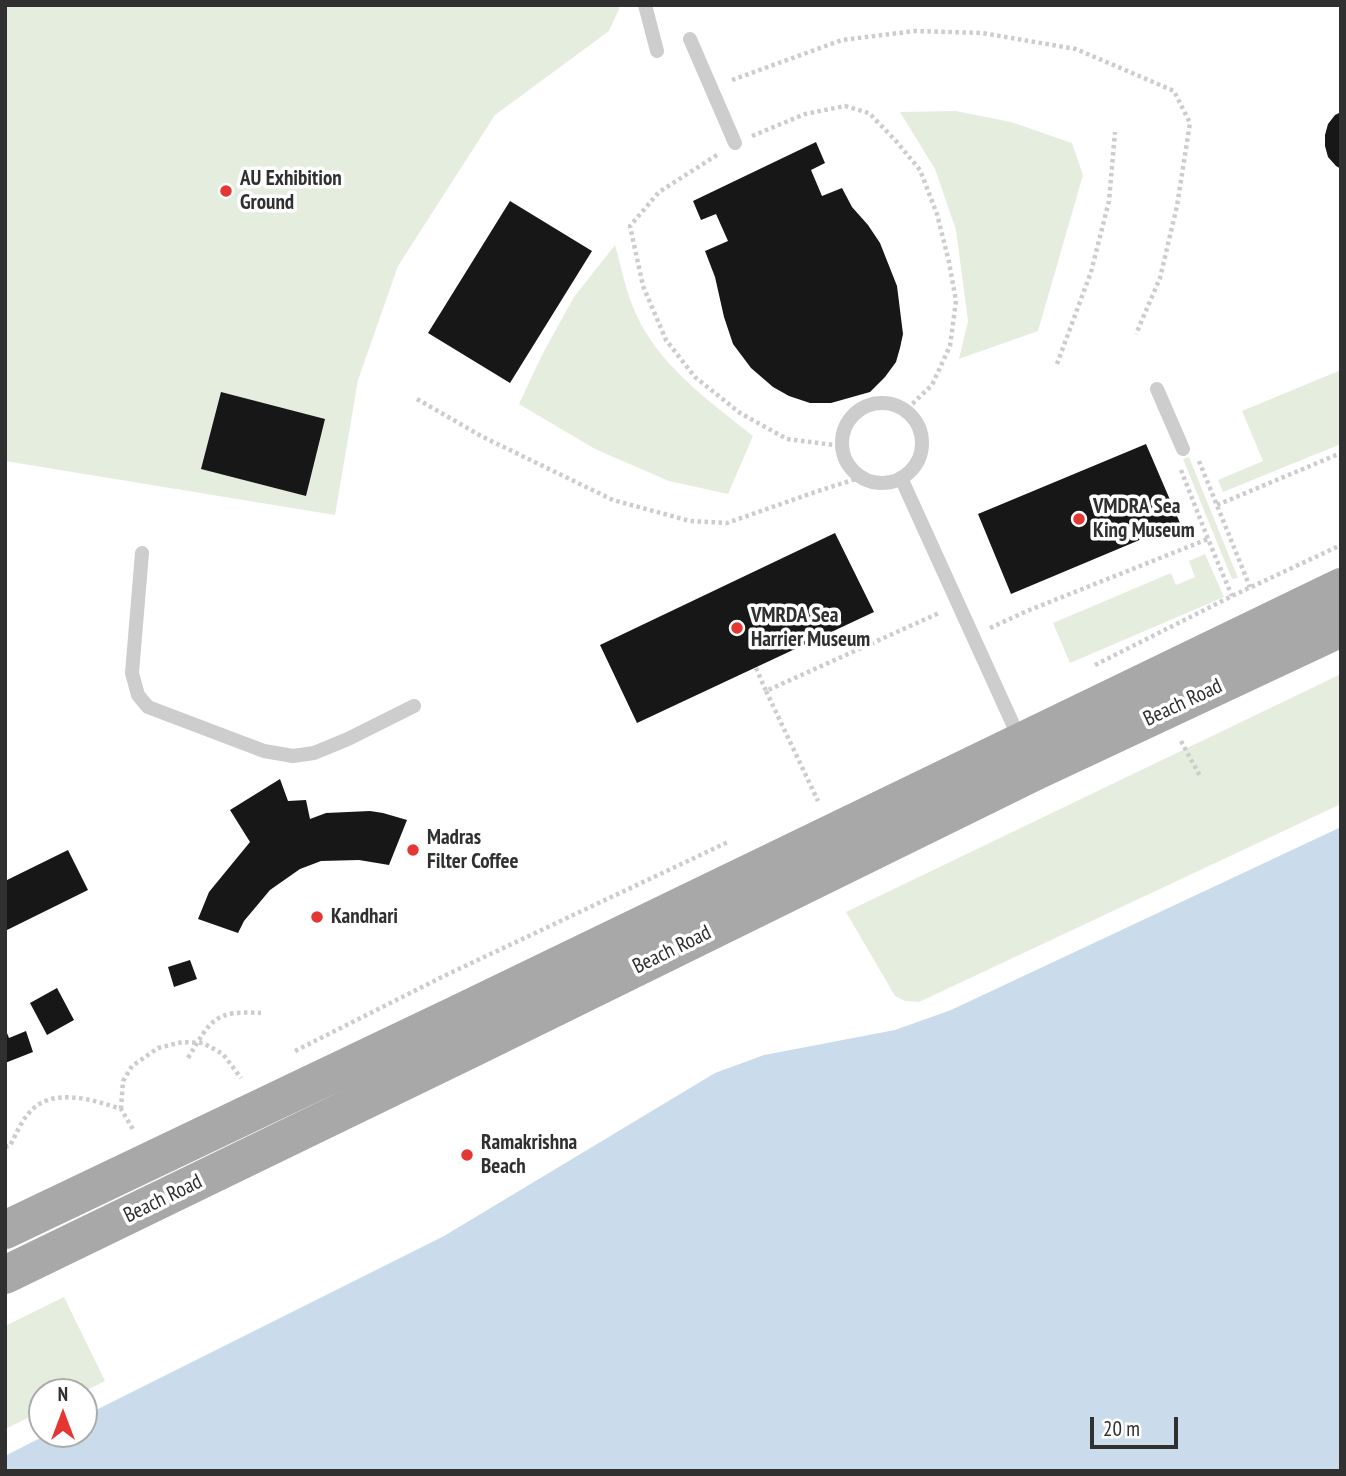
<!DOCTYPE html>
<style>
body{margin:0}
#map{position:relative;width:1346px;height:1476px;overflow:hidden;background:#fff;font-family:"PT Sans Narrow",sans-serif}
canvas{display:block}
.frame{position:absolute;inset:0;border:7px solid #303030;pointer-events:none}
.north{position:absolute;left:28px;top:1378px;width:70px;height:70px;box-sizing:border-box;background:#fff;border:2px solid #acacac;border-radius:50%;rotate:0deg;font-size:19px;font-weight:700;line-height:28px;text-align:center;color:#303030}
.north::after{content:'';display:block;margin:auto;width:24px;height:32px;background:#e43734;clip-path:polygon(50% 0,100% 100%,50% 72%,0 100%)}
.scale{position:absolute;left:1090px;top:1417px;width:88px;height:32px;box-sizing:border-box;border:4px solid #303030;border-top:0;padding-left:9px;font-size:21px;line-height:24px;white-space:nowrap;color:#303030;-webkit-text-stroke:5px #fff;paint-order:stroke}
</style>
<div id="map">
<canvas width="1346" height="1476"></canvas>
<div class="frame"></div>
<div class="north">N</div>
<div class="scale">20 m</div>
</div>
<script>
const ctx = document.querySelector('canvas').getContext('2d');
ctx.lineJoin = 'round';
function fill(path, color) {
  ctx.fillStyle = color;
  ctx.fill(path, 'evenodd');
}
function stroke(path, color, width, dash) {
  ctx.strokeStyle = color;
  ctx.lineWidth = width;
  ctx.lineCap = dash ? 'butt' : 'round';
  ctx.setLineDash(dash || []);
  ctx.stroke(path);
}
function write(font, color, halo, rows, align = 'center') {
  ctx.font = font + ' "PT Sans Narrow",sans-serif';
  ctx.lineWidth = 7;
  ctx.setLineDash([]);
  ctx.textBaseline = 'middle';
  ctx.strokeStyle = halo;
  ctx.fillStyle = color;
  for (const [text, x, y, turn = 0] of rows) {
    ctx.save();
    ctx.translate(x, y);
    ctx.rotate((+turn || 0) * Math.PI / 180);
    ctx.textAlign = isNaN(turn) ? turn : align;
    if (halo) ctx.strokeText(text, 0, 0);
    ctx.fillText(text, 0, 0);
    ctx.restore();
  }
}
fill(new Path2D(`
 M 5,5 L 619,5 L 619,9 L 609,31 L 495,115 L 398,266 L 358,380 L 335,515 L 5,461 Z
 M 956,111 L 1011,122 L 1072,143 L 1083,175 L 1038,331 L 959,359 L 968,321 L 956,230 L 935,169 L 900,112 Z
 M 615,245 C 621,266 625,287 633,307 C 655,363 708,400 753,436 L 728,494 L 669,481 L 595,449 L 519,404 L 543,353 L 574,297 Z
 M 1341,370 L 1341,444 L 1223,492 L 1218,480 L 1263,461 L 1242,411 Z
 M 1189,457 L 1238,578 L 1232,579 L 1183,459 Z
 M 1205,554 L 1224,597 L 1070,663 L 1053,623 L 1171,573 L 1176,585 L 1195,577 L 1189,561 Z
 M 1341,674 L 1341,804 L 919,1002 L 905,1001 L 895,996 L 846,912 Z
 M 64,1297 L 105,1381 L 83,1392 L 42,1392 L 42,1411 L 5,1429 L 5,1326 Z`), '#e5edde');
fill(new Path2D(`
 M 1341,827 L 1341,1471 L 5,1471 L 5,1456 L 48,1434 L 84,1434 L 84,1416 L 444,1236 L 715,1073 L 764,1055 L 895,1030 L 951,1010 Z`), '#cadcec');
fill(new Path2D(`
 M 1341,112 L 1341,169 L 1336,166 L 1328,157 L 1325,146 L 1325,135 L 1328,124 L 1335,115 Z
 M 816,142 L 825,163 L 811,170 L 822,196 L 842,188 L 852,207 L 868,225 L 880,243 L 897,286 L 903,334 L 900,348 L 896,362 L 885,377 L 870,392 L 831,403 L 810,403 L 789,396 L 773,387 L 751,368 L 733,344 L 724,317 L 715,277 L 705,251 L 728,241 L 716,214 L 701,220 L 693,201 Z
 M 510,201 L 592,251 L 510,383 L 428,333 Z
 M 221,392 L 325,419 L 306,496 L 201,469 Z
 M 1146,444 L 1180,523 L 1011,594 L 978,514 Z
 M 835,533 L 874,612 L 637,723 L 600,645 Z
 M 280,779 L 288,801 L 306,800 L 310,819 L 326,813 L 370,811 L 383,813 L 407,820 L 389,865 L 359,860 L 321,861 L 300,869 L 270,890 L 244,921 L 238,933 L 198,919 L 209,892 L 250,842 L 230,810 Z
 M 68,850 L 88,890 L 5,931 L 5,881 Z
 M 190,960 L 197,979 L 174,987 L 168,967 Z
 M 57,988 L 74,1020 L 47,1035 L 30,1003 Z
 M 5,1028 L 9,1038 L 26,1031 L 33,1052 L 5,1063 Z`), '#171717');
stroke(new Path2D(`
 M 732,80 L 842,40 L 915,31 L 982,33 L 1076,49 L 1174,91 L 1190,123 L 1177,206 L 1160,278 L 1136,334
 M 752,136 L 805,114 L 845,106 L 869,113 L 896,141 L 920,170 L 937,214 L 949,262 L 956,301 L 950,346 L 932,385 L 906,410
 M 717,155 L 659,192 L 630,226 L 643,286 L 666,340 L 695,377 L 740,413 L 787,439 L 842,446
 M 1057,364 L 1091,272 L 1109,201 L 1115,132
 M 417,399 L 481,436 L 613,500 L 690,521 L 727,523 L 818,491 L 862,477
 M 1199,461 L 1250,587
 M 1181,470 L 1208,539 L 1232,596
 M 1217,505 L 1341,453
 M 990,628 L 1027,611 L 1208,539
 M 1095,665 L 1232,596 L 1341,545
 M 756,668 L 766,691 L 939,613
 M 766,691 L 818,801
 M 1181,741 L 1200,776
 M 295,1051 L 444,976 L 728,842
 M 188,1058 C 211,1020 214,1010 261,1013
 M 121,1109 L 123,1081 L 132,1066 L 158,1048 L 182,1042 L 203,1043 L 223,1054 L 241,1078
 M 5,1147 L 10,1146 C 16,1134 21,1122 29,1113 C 51,1086 94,1100 121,1109 L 134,1131`), '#cdcdcd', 4.5, [3.5, 3.5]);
stroke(new Path2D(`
 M 645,5 L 657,51
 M 690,39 L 735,143
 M 1157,389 L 1183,449
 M842 443a40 40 0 1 1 80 0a40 40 0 1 1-80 0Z
 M 901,478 L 1021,742
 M 142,553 L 132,673 L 138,695 L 148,707 L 264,751 L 293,756 L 314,753 L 348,739 L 414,706`), '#cdcdcd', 14);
stroke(new Path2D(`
 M 5,1230 L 460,1013 L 1341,587
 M 5,1275 L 475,1047 L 1034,772 L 1341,628`), '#a8a8a8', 38);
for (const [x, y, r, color] of [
 [226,191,7,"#e43734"],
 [1079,519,7,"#e43734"],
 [737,628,7,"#e43734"],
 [413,850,7,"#e43734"],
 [317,917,7,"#e43734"],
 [467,1155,7,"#e43734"]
]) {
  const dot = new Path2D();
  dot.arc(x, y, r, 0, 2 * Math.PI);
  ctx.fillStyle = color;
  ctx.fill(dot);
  stroke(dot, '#fff', 2.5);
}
write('bold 21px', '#303030', '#fff', [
 ["AU Exhibition",240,179],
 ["Ground",240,203],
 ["VMDRA Sea",1093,507],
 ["King Museum",1093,531],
 ["VMRDA Sea",751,616],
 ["Harrier Museum",751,640],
 ["Madras",427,838],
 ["Filter Coffee",427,862],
 ["Kandhari",331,917],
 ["Ramakrishna",481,1143],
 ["Beach",481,1167]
], 'left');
write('21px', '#303030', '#fff', [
 ["Beach Road",1183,703,-25],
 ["Beach Road",672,950,-26],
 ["Beach Road",163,1199,-26]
]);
</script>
